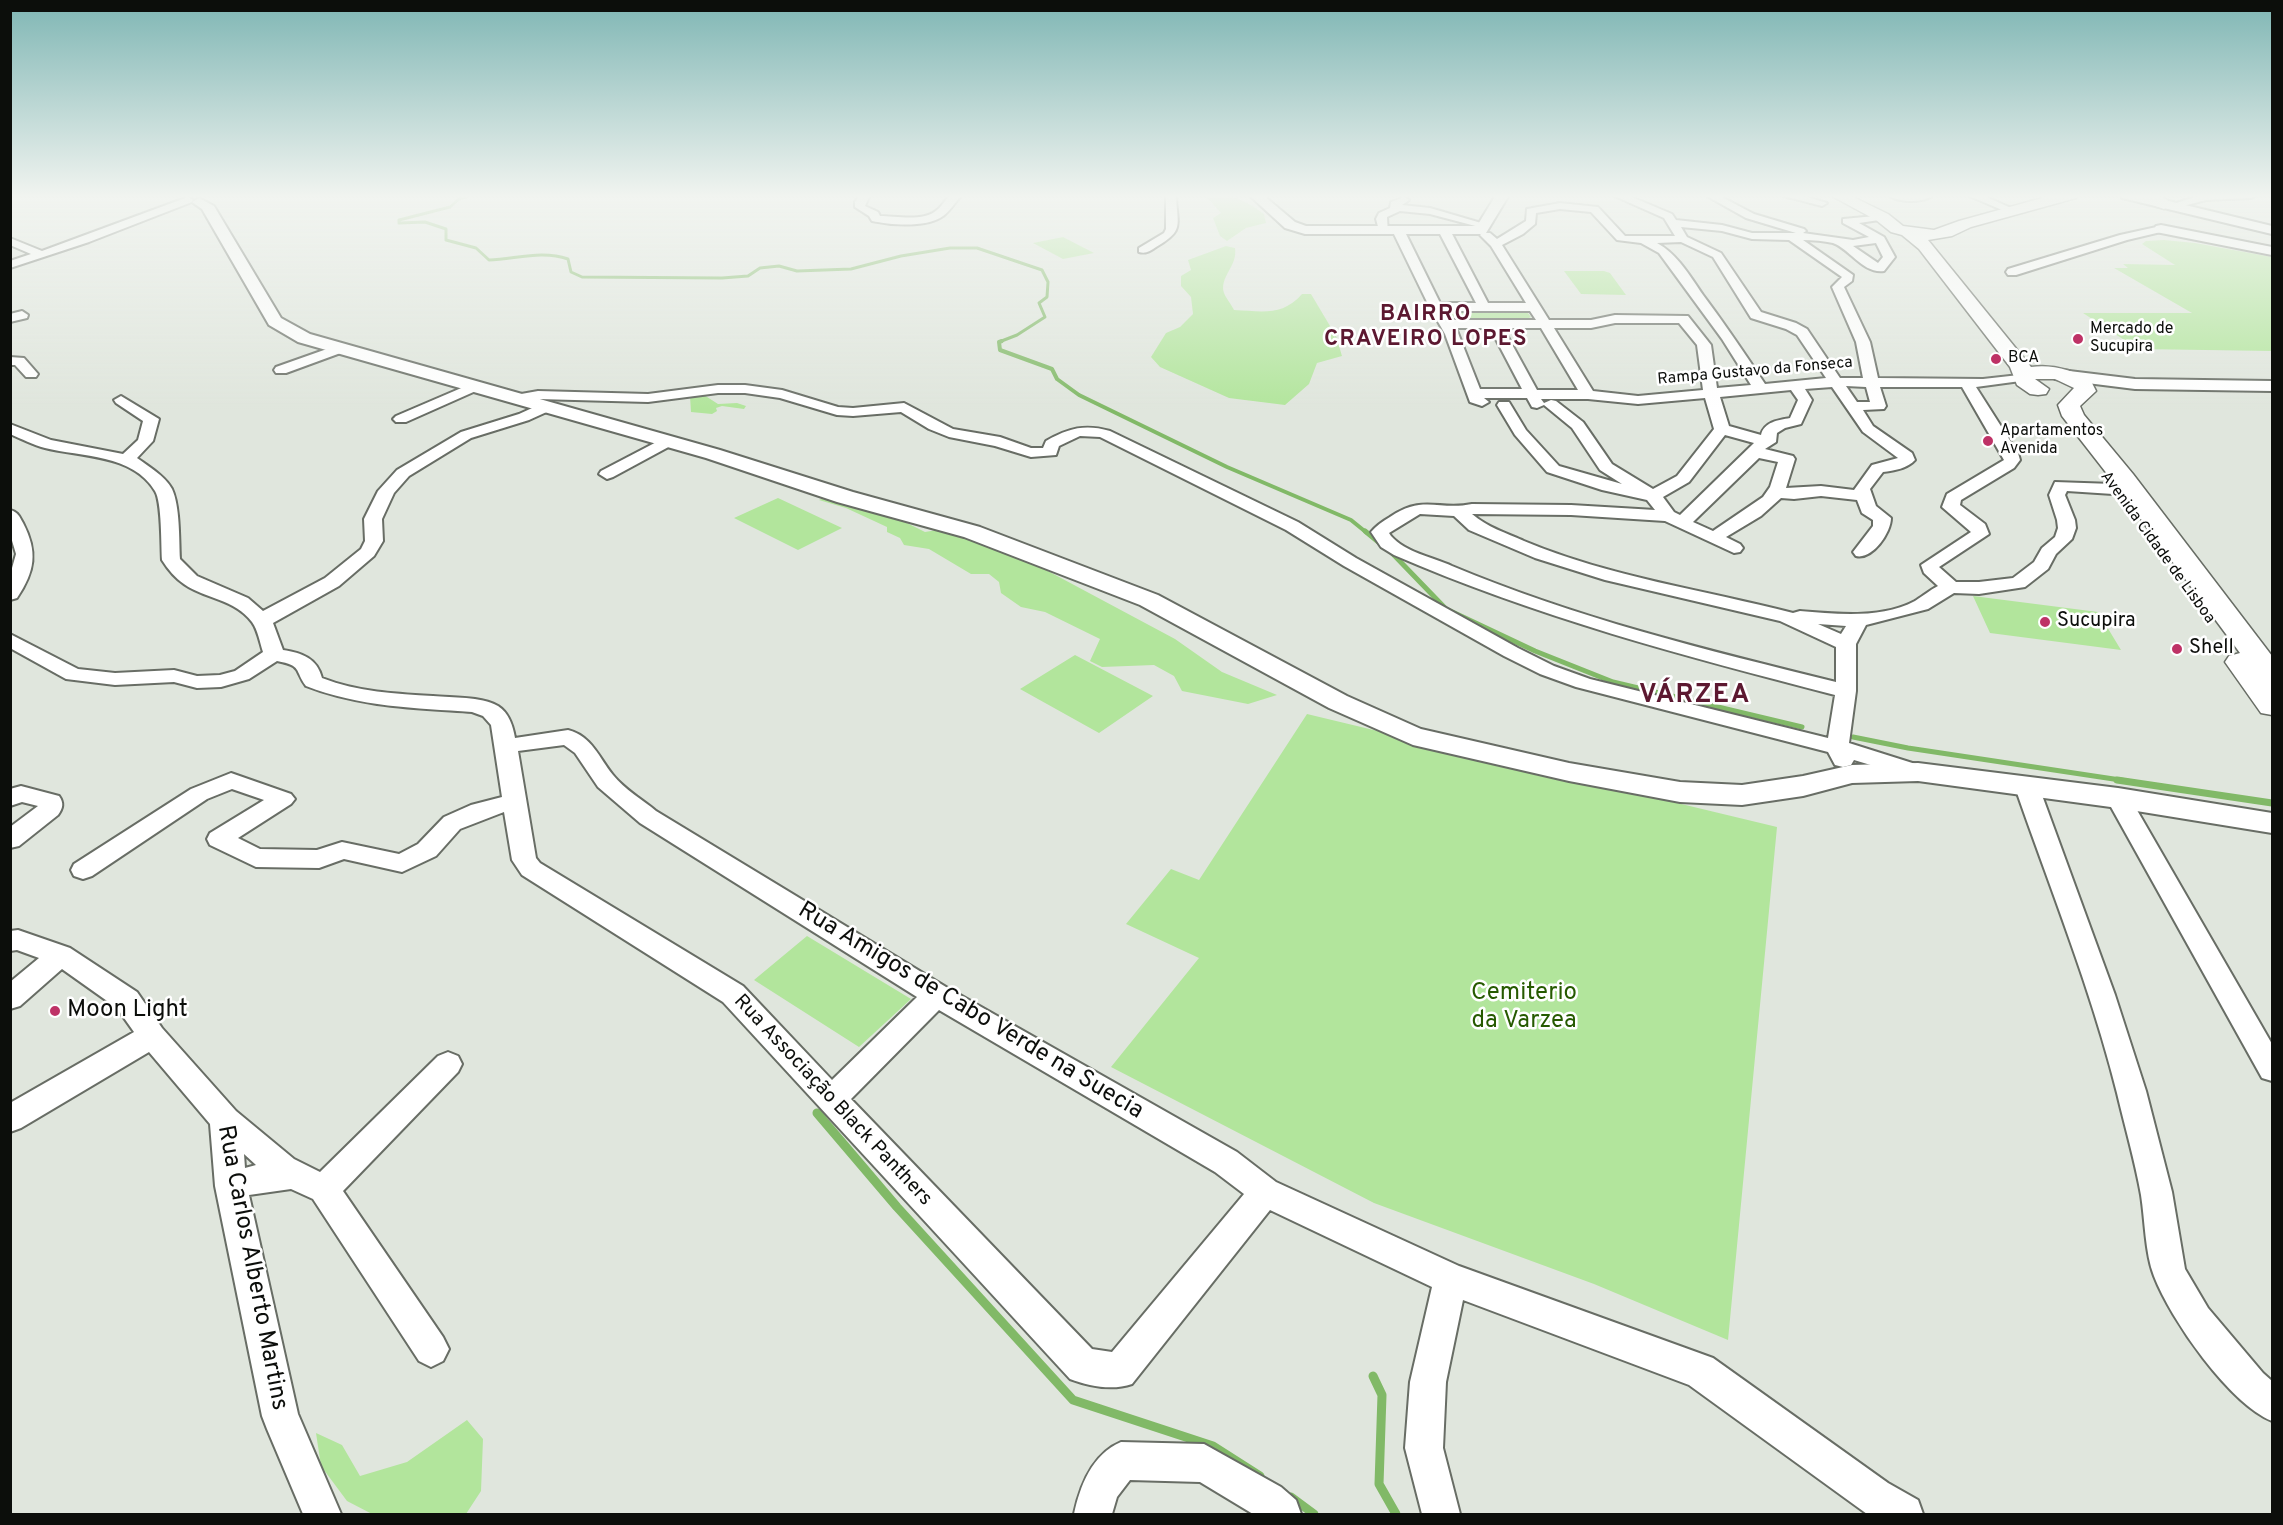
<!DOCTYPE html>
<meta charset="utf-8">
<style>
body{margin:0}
#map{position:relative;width:2283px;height:1525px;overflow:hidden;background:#e0e6dd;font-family:Overpass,sans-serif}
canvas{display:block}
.frame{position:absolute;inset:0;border:12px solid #0c0e0b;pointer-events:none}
</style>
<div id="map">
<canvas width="2283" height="1525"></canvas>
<div class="frame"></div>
</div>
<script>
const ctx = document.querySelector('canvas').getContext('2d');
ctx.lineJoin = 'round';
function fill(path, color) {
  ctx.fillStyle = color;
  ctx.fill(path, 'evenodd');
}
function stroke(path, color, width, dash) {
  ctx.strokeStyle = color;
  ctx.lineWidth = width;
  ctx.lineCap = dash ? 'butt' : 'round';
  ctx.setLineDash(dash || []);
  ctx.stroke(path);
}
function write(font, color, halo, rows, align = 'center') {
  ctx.font = font + ' Overpass,sans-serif';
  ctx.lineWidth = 5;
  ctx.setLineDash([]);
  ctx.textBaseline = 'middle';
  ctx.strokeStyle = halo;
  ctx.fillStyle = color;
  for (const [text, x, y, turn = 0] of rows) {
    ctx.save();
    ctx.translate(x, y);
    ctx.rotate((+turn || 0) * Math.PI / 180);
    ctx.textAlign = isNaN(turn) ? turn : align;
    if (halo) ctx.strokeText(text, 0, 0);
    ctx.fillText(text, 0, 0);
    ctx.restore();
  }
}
fill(new Path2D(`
 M 1205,195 C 1232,195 1243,198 1264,214 L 1266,223 L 1246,228 L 1227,241 L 1220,236 L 1213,218 L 1221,213 Z
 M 1063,237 L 1094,253 L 1063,259 L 1033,243 Z
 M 2164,240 L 2195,243 L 2272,257 L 2272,351 L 2138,349 L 2083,313 L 2192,313 L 2114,268 L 2128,268 L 2123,264 L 2175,265 L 2142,244 L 2146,241 Z
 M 1226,246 L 1235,248 C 1238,266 1219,277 1224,293 C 1226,298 1231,304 1234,310 C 1261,311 1282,317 1302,294 L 1311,294 L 1336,336 L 1342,356 L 1317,363 L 1309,384 L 1285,405 L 1229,398 L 1160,367 L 1151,357 L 1166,333 L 1180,327 L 1193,314 L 1191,297 L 1181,286 L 1181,276 L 1191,270 L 1188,260 Z
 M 1564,271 L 1604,271 L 1610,273 L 1626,295 L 1581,294 Z
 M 1520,310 L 1527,312 L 1531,317 C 1520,324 1461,323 1451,315 L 1450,311 Z
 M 704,395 L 718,404 L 737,403 L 746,406 L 744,409 L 722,406 L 716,408 L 717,411 L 712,414 L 691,412 L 690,396 Z
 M 825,497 L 903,521 L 925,532 L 943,529 L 1046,570 L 1175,639 L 1222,672 L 1277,695 L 1248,704 L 1182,691 L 1174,676 L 1154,665 L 1102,667 L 1090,661 L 1100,639 L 1045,612 L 1021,607 L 1001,593 L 999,582 L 989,574 L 971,574 L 929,549 L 904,545 L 900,538 L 887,532 L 887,527 L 846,508 L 819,500 Z
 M 778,498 L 842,528 L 798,550 L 734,518 Z
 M 1973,596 L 2098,612 L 2121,650 L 1990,633 Z
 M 1075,655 L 1153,696 L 1099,733 L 1020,689 Z
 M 1307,714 L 1777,827 L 1728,1340 L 1594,1284 L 1374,1203 L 1111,1067 L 1199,958 L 1126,924 L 1171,869 L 1199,880 Z
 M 807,936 L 911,999 L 859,1047 L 754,980 Z
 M 467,1420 L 483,1439 L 481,1491 L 466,1514 L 372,1514 L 347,1501 L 321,1466 L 316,1433 L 342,1445 L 360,1476 L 407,1462 Z`), '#b2e59c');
stroke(new Path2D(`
 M 471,195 L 459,199 L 450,207 L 399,220 L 399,223 L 425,222 L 446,229 L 446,240 L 476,248 L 489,260 C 516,259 542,250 568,259 L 571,272 L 582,277 L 722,278 L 748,276 L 760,268 L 779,266 L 797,271 L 851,269 L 901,256 L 950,248 L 977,248 L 1042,270 L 1048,282 L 1047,297 L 1039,303 L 1045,317 L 1017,335 L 999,342`), '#81b967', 3);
stroke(new Path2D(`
 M 1002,341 L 999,342 L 1000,350 L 1052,369 L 1057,379 L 1079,395 L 1227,467 L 1351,520 L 1367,533`), '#81b967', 4);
stroke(new Path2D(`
 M 1365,531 L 1382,545
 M 1390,551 L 1446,609 L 1535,651 L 1613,682 L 1802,727
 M 1853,737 L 1908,748 L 2127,781`), '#81b967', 5);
stroke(new Path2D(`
 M 2117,780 L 2272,803`), '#81b967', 7);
stroke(new Path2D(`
 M 817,1113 L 897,1207 L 1073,1400 L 1213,1446 L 1260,1476
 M 1373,1376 L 1382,1395 L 1379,1484 L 1396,1514
 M 1291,1497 L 1314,1514`), '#81b967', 9);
const minor = new Path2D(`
 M 860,195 L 870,195 L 865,206 L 878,212 L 880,216 C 896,216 924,222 937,210 C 942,206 945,200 950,195 L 962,195 C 956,201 950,211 943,216 C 927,228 891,225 872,221 L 869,216 L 855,207 L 855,202 Z
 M 1166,195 L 1176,195 C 1177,226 1185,230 1156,247 C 1150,251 1146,254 1139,252 L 1139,248 L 1164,233 L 1166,229 Z
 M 1612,195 L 1627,195 L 1672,214 L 1676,220 L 1722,225 L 1752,233 L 1796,233 L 1746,218 L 1705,195 L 1718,195 L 1754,214 L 1804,229 L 1806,231 L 1803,233 L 1853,240 L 1869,237 L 1843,223 L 1843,219 L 1886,215 L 1886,219 L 1859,223 L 1884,237 L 1895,257 L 1884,271 C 1863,274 1850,249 1833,243 C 1824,241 1813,240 1803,240 L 1853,275 L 1852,281 L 1844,287 L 1870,342 L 1878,378 L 1983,379 L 2028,374 L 2030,377 L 2028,380 L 1976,387 L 2018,453 L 2020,460 L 2014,468 L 1961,500 L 1960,505 L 1985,524 L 1989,534 L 1939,567 L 1956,582 L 1979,582 L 2013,578 L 2034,562 L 2042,548 L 2055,537 L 2058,528 L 2057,520 L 2049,495 L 2055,482 L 2113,484 L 2121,489 L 2113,494 L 2067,491 L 2065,495 L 2075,520 L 2076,528 L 2072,539 L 2056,554 L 2048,569 L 2025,587 L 1979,594 L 1954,593 L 1928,609 L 1866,625 L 1856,644 L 1856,691 L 1849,743 L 1925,767 L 1928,772 L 1925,777 L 1917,779 L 1854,760 L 1851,765 L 1843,767 L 1835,765 L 1828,752 L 1576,687 L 1540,674 L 1504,656 L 1344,566 L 1286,530 L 1100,437 L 1080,436 L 1059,446 L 1056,455 L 1031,457 L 995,446 L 949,437 L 929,429 L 901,412 L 853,416 L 837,415 L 780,398 L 745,393 L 718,393 L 648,402 L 538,399 L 515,403 L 508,399 L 510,396 L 538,391 L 648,394 L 718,385 L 745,385 L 782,390 L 838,407 L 853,408 L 904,403 L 953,429 L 1000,437 L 1031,448 L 1043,448 L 1046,441 C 1069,428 1085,424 1110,431 L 1298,522 L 1356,558 L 1518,648 L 1554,666 L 1590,679 L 1828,738 L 1835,695 C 1684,656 1537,617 1394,555 L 1381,547 L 1371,532 C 1376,526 1383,521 1390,517 C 1423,494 1439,511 1472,504 L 1571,505 L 1655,510 L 1647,500 L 1602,490 L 1547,472 L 1515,435 L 1497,405 L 1499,402 L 1509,402 L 1526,430 L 1559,466 L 1622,484 L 1600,470 L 1572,428 L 1544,405 L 1537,408 L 1532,407 L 1527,398 L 1484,398 L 1489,402 L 1482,406 L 1470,402 L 1445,334 L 1428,304 L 1393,232 L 1399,229 L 1405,232 L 1440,303 L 1476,303 L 1439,232 L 1445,229 L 1451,232 L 1488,303 L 1526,303 L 1491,246 L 1480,235 L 1482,233 L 1490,233 L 1497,239 L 1526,221 L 1527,209 L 1560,203 L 1598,207 L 1625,236 L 1675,236 L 1664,218 ZM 1560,209 L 1591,212 L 1617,240 L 1641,243 L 1659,253 L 1722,339 L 1751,385 L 1717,388 L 1711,345 L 1688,316 L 1615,315 L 1591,320 L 1549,320 L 1502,245 L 1523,234 L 1535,224 L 1536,213 ZM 1681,227 L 1722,231 L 1752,239 L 1789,240 L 1842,277 L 1832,287 L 1856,342 L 1863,378 L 1840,378 L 1807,329 L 1796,323 L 1761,312 L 1721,253 L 1687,237 ZM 1681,242 L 1713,257 L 1751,318 L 1786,329 L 1797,335 L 1826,378 L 1765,384 C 1745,354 1725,324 1703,295 C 1690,276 1677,254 1657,243 ZM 1876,243 L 1883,257 L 1878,263 L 1853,246 ZM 1446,311 L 1530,311 L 1536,320 L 1452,320 ZM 1615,323 L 1679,323 L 1697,345 L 1703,390 L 1638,396 L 1593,391 L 1554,328 L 1591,328 ZM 1456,328 L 1490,328 L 1522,389 L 1480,389 ZM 1503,328 L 1541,328 L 1578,390 L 1537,390 ZM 1846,386 L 1866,387 L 1870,402 L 1857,402 ZM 1832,387 L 1863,432 L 1898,458 L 1872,465 L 1854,490 L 1821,486 L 1786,488 L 1795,459 L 1793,456 L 1765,449 L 1776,442 L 1777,433 L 1785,428 L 1801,424 L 1812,400 L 1805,389 ZM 1880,387 L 1962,387 L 2004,460 L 1947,494 L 1942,507 L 1971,532 L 1921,565 L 1924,573 L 1938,586 C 1930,590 1923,596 1915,601 C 1882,619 1836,614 1800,611 L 1793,613 C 1704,590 1610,577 1524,541 C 1506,533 1487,527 1472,514 L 1571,515 L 1665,521 L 1734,553 L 1740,552 L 1743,548 L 1740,544 L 1726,537 L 1761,516 L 1781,498 L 1794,499 L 1821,496 L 1857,500 L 1862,513 L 1873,520 L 1873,526 L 1853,552 L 1856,556 C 1872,560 1891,533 1891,518 L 1876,506 L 1870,489 L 1883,472 C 1894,471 1908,468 1915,460 L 1912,453 L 1873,426 L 1863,410 L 1884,409 L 1886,406 ZM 1791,390 L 1798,400 L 1790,418 C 1778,420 1764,422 1761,435 L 1729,426 L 1720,397 ZM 1705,398 L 1714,429 L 1677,476 L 1653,489 L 1612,464 L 1583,422 L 1556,401 L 1551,400 L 1544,403 L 1541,399 L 1588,399 L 1638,404 ZM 1725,435 L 1754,443 L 1680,515 L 1674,512 L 1663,497 L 1689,482 ZM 1759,458 L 1778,462 L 1770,487 L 1763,497 L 1713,531 L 1693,522 ZM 1420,514 L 1454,516 L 1469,530 L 1535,558 L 1605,580 L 1780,621 L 1836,647 L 1836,682 C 1706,650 1576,618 1452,566 C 1432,557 1405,552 1391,536 L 1389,533 ZM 1818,624 L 1846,626 L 1841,634 Z
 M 1780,195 L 1800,195 L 1827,203 L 1822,206 Z
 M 1888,195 L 1934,195 C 1922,203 1900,203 1888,195 Z
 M 1967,195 L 1982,195 L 2011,208 L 2010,210 L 2002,210 Z
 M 2201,195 L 2256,195 L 2251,198 L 2206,200 L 2172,209 L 2167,206 Z
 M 188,197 L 193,200 L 192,202 L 89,242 L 10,268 L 10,261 L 31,254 L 10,245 L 10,238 L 42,251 Z
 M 1404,197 L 1409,200 L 1402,205 L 1430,208 L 1488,225 L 1483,228 L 1430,214 L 1400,211 L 1387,217 L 1388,234 L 1380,234 L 1376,219 L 1379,213 L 1390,208 L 1391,202 Z
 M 2161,226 L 2165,227 L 2165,231 L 2127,240 L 2016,275 L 2008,275 L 2006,272 L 2008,269 L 2120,235 Z
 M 22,311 L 28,315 L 27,318 L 10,322 L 10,314 Z
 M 341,344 L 348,348 L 346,351 L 286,373 L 276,373 L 274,370 L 276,367 Z
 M 10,357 L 24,358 L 38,374 L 36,377 L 26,377 L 15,365 L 10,365 Z
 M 473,383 L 480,387 L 478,390 L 406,422 L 396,422 L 393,419 L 396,416 Z
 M 121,396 L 159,419 L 153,441 L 137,458 C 148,466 165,476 172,489 C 180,506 179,540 180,559 L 197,576 L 248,598 L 263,611 L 325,578 L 361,549 L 365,541 L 364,519 L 378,491 L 397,470 L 461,432 L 519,414 L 541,404 L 551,404 L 553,407 L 551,410 L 529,420 L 471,438 L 409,476 L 394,493 L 382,519 L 383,541 L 374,556 L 339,586 L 273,623 L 283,650 C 302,653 317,658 322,678 C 358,692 396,694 433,696 C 453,698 480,696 498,706 C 509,713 513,726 515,738 L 568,730 C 592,736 599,758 613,775 C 624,789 643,800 656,811 L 946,987 L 1237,1152 L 1276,1182 L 1459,1266 L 1713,1358 L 1888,1483 L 1918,1500 L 1923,1514 L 1867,1514 L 1689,1385 L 1463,1300 L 1446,1382 L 1443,1448 L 1460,1514 L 1422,1514 L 1405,1448 L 1410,1382 L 1432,1287 L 1270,1210 L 1132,1384 C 1112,1391 1089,1386 1070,1379 L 723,1002 L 522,875 L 512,860 L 504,812 L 460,829 L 436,856 L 402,872 L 344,859 L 319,868 L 256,867 L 210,845 L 207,839 L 210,833 L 264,800 L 232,789 L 207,799 L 92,876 L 83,879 L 74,876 L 71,870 L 74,864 L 191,789 L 231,773 L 291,794 L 295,799 L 291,804 L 238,838 L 260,849 L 317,850 L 342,842 L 399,854 L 418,844 L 444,817 L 471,805 L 502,797 L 491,725 L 483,716 L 472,712 C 416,708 359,707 306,686 C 294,670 303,666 277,661 L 249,679 L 221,687 L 197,688 L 174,682 L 115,685 L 66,679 L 10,648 L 10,634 L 78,669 L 115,673 L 174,670 L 197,676 L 220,675 L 235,671 L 263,652 C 260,643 258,630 252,622 C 235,599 205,599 184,584 C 176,579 167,568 162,560 C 161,545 162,502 155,491 C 133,454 81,457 45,448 C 33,445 22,439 10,434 L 10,424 L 51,440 L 123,454 L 138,440 L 143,421 L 116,403 L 114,400 ZM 564,745 L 575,753 L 598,787 L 640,823 L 917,997 L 832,1080 L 743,986 L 540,863 L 536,858 L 518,751 ZM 939,1010 L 1215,1172 L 1244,1194 L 1112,1352 L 1092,1349 L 851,1099 Z
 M 668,436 L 676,441 L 674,444 L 613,477 L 607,479 L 599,474 L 601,471 Z
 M 10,510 C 18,512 19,516 23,523 C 38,552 35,571 17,598 L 10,600 L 10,575 L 16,554 L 10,534 Z
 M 2027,779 L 2035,782 L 2039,787 L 2115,995 L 2146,1091 L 2172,1192 L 2185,1269 L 2208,1308 L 2263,1373 L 2272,1381 L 2272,1421 C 2229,1403 2171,1320 2154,1276 C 2145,1253 2145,1220 2141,1195 C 2135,1161 2125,1127 2117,1093 C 2091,989 2050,888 2015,787 L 2019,782 Z
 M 21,786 L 59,796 C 64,803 63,808 58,815 L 19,846 L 10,848 L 10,827 L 38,806 L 22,802 L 10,806 L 10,789 Z
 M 2118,790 L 2126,793 L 2130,798 L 2272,1044 L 2272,1081 L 2262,1078 L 2106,798 L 2110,793 Z
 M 18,930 L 70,948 L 137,992 L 162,1028 L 236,1111 L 294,1159 L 320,1172 L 438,1056 L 448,1052 L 458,1056 L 462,1064 L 458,1072 L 343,1191 L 443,1337 L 449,1349 L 443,1361 L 431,1367 L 419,1361 L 313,1199 L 291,1189 L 249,1195 L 298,1414 L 341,1514 L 303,1514 L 267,1429 L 262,1416 L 215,1186 L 210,1124 L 149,1052 L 21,1128 L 10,1132 L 10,1103 L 134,1032 L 117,1008 L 62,969 L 20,1006 L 10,1009 L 10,982 L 39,958 L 17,950 L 10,951 L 10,931 ZM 244,1154 L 256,1165 L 245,1168 Z
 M 1121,1442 L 1204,1444 L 1281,1487 L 1296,1500 L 1301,1514 L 1253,1514 L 1200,1482 L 1130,1480 L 1117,1497 L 1112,1514 L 1074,1514 C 1080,1486 1092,1454 1121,1442 Z`);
const tertiary = new Path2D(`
 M 1249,195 L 1263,195 L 1295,222 L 1306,226 L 1477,226 L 1496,195 L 1509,195 L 1486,233 L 1481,234 L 1305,234 L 1285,228 Z
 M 2121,195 L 2144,195 L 2272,226 L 2272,234 L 2122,198 Z
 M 199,198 L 214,206 L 281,318 L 310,334 L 720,450 L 853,492 L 980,527 L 1158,595 L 1347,696 L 1421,729 L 1569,763 L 1680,782 L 1742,785 L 1803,776 L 1852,765 L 1918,763 L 2118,788 L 2272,813 L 2272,833 L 2118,808 L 1918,781 L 1852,783 L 1803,796 L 1742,805 L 1680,802 L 1569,781 L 1413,745 L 1329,708 L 1140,605 L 964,537 L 837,502 L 706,458 L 298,342 L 269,325 L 202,209 L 192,202 Z
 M 2161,225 L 2272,247 L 2272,255 L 2156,232 L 2154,229 L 2156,226 Z
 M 2061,370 L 2135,379 L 2272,381 L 2272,391 L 2135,389 L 2055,379 L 2052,375 L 2055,371 Z`);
const primary = new Path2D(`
 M 1830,195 L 1849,195 L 1888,214 L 1903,226 L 1934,230 L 1959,221 L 2053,195 L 2078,195 L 2076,198 L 1971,227 L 1952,236 L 1928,240 L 2031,367 C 2052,364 2073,370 2091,381 L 2096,391 L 2080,406 L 2084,415 L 2133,474 L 2272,656 L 2272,715 L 2261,713 L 2225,662 L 2229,656 L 2240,653 L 2115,484 L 2062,416 L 2058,405 L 2074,388 L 2055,379 L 2035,379 L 2049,389 L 2046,394 L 2038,395 L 2030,394 L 2017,385 L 2010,367 L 1919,249 L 1902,235 L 1891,232 L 1876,220 Z
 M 2131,195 C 2145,195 2161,193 2172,204 L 2164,209 L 2133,198 Z`);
stroke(minor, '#686d65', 4);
stroke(tertiary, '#686d65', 4);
stroke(primary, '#686d65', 3);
fill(minor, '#fff');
fill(tertiary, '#fff');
fill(primary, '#fff');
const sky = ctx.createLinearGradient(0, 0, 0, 409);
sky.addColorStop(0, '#7fb6b4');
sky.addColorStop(0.48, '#f1f4f0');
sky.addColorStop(1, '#f1f4f000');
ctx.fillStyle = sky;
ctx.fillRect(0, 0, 2283, 409);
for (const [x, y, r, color] of [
 [2078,339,6,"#be3266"],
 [1996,359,6,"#be3266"],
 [1988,441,6,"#be3266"],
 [2045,622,6,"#be3266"],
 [2177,649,6,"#be3266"],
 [55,1011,6,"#be3266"]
]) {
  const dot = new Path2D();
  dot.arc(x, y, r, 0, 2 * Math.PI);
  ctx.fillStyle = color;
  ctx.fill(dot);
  stroke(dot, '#fff', 2);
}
write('16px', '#0c0e0b', '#fff', [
 ["Mercado de",2090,330],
 ["Sucupira",2090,348],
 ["BCA",2008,359],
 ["Apartamentos",2000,432],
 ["Avenida",2000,450]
], 'left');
write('16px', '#0c0e0b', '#fff', [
 ["Rampa Gustavo da Fonseca",1755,372,-5],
 ["Avenida Cidade de Lisboa",2157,548,54]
]);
write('20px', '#0c0e0b', '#fff', [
 ["Sucupira",2057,622],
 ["Shell",2189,649]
], 'left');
write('20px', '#0c0e0b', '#fff', [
 ["Rua Associação Black Panthers",832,1101,47]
]);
ctx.letterSpacing = '1.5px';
write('bold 22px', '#5c1830', '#fff', [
 ["BAIRRO",1426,316],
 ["CRAVEIRO LOPES",1426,341]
]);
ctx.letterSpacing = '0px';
write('24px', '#265a00', '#fff', [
 ["Cemiterio",1524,994],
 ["da Varzea",1524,1022]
]);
write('24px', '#0c0e0b', '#fff', [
 ["Moon Light",67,1011]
], 'left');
write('24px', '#0c0e0b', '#fff', [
 ["Rua Amigos de Cabo Verde na Suecia",970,1012,31],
 ["Rua Carlos Alberto Martins",251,1268,79]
]);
ctx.letterSpacing = '1.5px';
write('bold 26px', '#5c1830', '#fff', [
 ["VÁRZEA",1695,697]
]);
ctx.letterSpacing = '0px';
</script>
